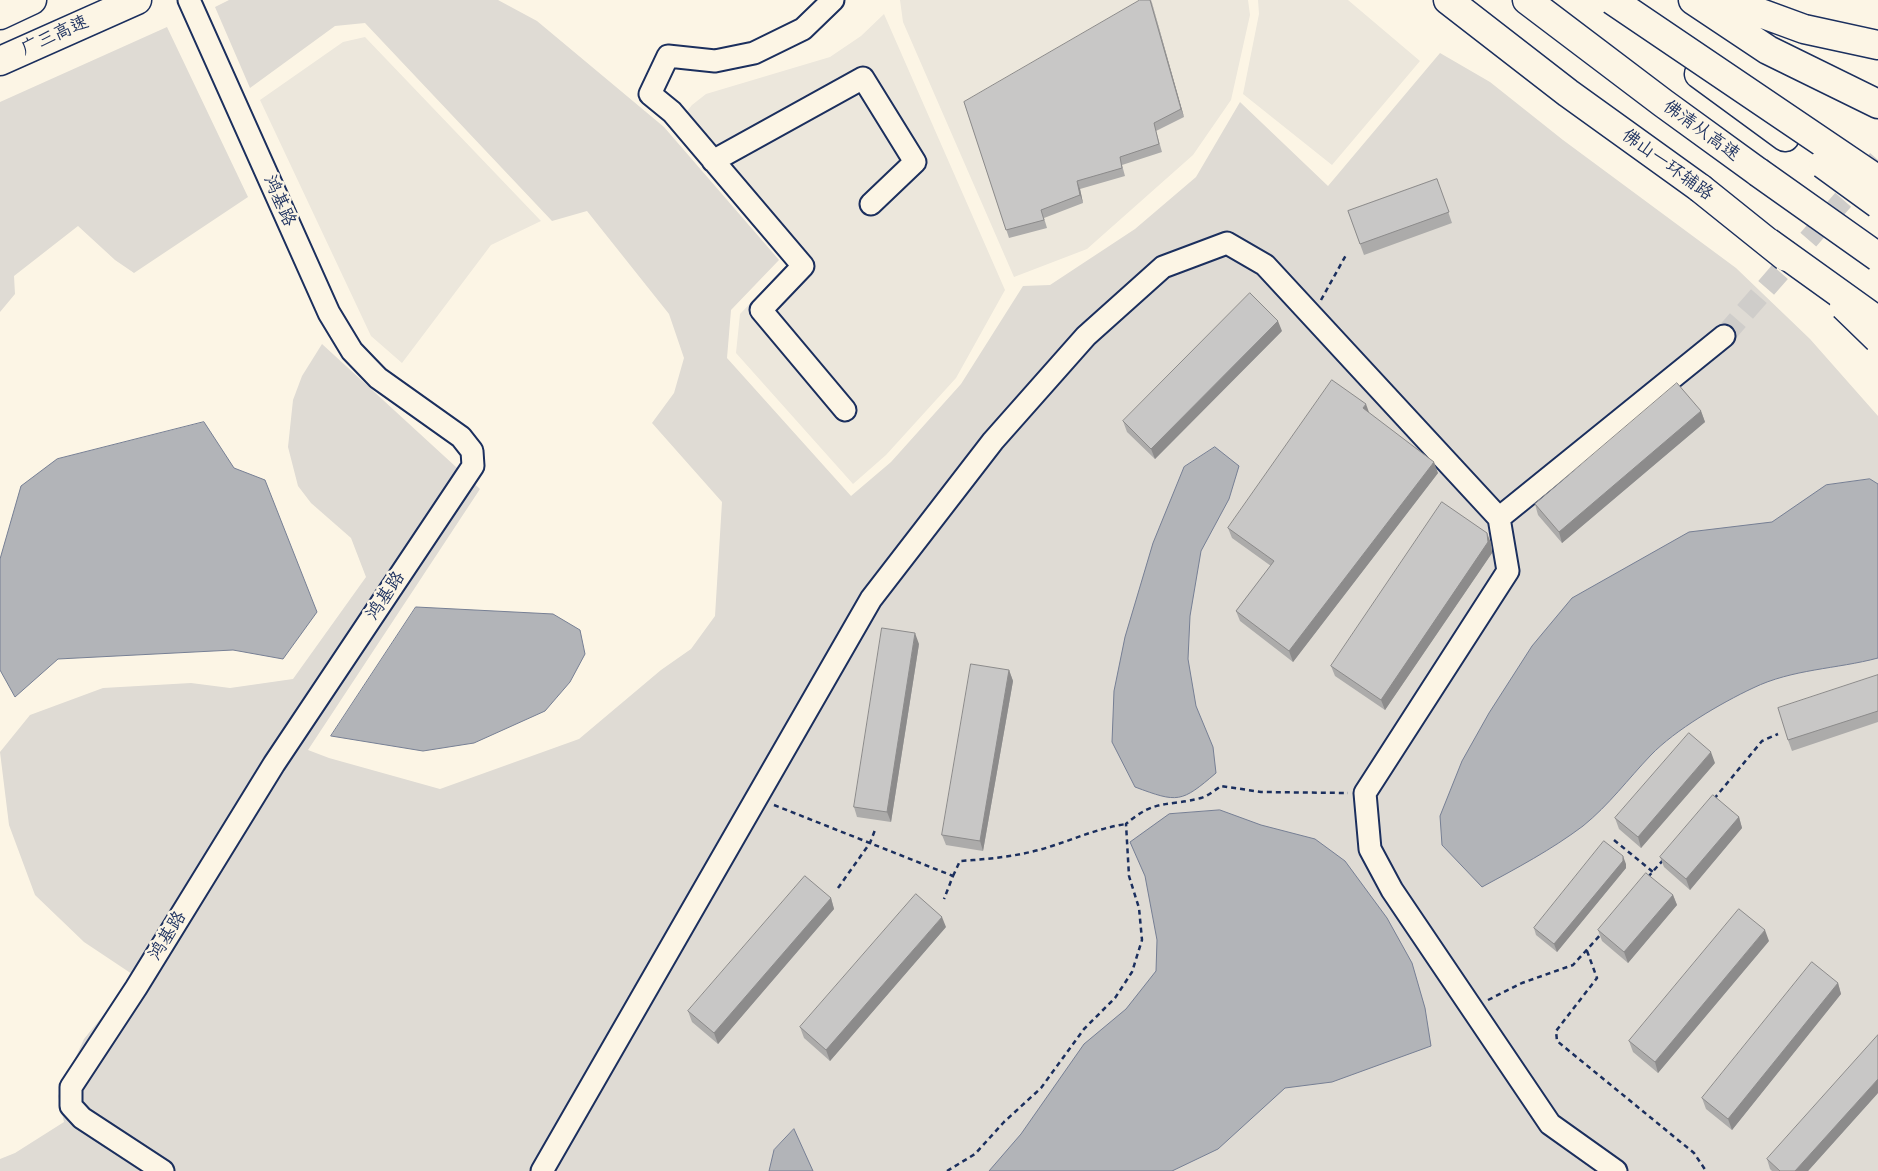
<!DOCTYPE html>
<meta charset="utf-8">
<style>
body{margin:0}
canvas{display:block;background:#fcf5e5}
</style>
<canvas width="1878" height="1171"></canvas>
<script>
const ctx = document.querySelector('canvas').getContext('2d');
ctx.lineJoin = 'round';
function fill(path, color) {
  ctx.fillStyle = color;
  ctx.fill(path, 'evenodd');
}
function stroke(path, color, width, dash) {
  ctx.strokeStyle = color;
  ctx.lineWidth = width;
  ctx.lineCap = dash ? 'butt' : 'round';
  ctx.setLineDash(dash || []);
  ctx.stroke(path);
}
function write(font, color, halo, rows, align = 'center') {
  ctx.font = font + ' Itim,"LXGW WenKai TC",sans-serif';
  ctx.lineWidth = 5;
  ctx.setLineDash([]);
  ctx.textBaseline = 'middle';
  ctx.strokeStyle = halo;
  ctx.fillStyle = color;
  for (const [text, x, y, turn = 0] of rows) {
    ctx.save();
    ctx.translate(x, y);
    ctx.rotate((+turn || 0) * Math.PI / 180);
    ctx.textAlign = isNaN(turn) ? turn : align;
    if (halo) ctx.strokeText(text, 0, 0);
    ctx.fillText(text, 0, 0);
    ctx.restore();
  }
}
fill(new Path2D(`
 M 900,0 L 1248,0 L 1250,15 L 1231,100 L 1193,155 L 1087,249 L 1014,277 L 903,22 Z
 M 1258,0 L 1348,0 L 1420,61 L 1332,165 L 1243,94 L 1259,14 Z
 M 884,14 L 1005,290 L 956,378 L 886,455 L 853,484 L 736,353 L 740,314 L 788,264 L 684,115 L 692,105 L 706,94 L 830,57 L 861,36 Z
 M 365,37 L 541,221 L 491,245 L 402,363 L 371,336 L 260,100 L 343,42 Z`), '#ece7dc');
fill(new Path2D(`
 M 229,0 L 498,0 L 537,21 L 664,127 L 779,260 L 731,310 L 727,358 L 851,496 L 891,462 L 961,384 L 1023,286 L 1050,285 L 1135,229 L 1196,177 L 1240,102 L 1328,186 L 1440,53 L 1490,82 L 1563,140 L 1736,268 L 1810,339 L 1878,416 L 1878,1171 L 0,1171 L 0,1159 L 15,1153 L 64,1122 L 58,1096 L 84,1039 L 135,976 L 84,942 L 35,895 L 9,825 L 0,752 L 30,715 L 103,688 L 191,683 L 230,688 L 293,679 L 366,577 L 351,538 L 311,503 L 298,486 L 288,447 L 293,400 L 302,376 L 322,344 L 480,489 L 308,750 L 329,758 L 440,789 L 579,739 L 661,670 L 691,649 L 715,616 L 722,502 L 652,423 L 674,393 L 684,358 L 669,314 L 587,211 L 552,221 L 365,23 L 335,26 L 250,88 L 215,7 Z
 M 167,27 L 248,197 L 134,273 L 115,260 L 78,226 L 14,276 L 15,294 L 0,312 L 0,102 Z`), '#dfdbd4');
const water = new Path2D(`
 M 204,422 L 234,468 L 265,480 L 317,612 L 283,659 L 233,650 L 58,659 L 15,697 L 0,670 L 0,559 L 21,486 L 57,459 Z
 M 1215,447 L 1239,466 L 1229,499 L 1201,551 L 1190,616 L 1188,659 L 1196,706 L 1213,747 L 1216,773 C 1181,803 1178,803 1135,787 L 1112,742 L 1114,691 L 1125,637 L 1153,543 L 1184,467 Z
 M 1870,479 L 1878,484 L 1878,658 C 1837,669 1792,669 1753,688 C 1721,703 1675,730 1651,755 C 1628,779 1609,805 1583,826 C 1551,850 1517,868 1482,887 L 1442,845 L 1440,816 L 1462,761 L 1489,713 L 1532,646 L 1572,598 L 1689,532 L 1772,522 L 1826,485 Z
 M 416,607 L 553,614 L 580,630 L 585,654 L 570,682 L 545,711 L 474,743 L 423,751 L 331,736 Z
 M 1220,810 L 1261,825 L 1315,839 L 1345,861 L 1387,918 L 1412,963 L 1425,1008 L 1431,1046 L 1332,1082 L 1285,1088 L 1218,1149 L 1172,1171 L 989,1171 L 1021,1134 L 1084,1044 L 1126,1009 L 1156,971 L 1157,940 L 1145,876 L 1130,842 L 1169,814 Z
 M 794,1129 L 813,1171 L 769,1171 L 774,1150 Z`);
fill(water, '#b2b4b8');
stroke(water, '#767f94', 1);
stroke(new Path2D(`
 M 1724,336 L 1878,160`), '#cfcdca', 21, [21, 11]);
const minor = new Path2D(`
 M 833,0 L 803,29 L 754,53 L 715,61 L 668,56 L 650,94 L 672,112 L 803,266 L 761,310 L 845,410
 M 713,161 L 863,78 L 915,162 L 871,204
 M 1499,518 L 1724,336
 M 163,1171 L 82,1118 L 71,1106 L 71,1087 L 136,988 L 274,764 L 473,466 L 472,451 L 461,437 L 378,378 L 352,351 L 329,313 L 189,0
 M 542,1171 L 871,599 L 993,441 L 1086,336 L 1163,267 L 1227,243 L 1265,265 L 1499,518 L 1508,571 L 1365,793 L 1370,849 L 1392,890 L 1550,1124 L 1616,1171`);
const major = new Path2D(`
 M 1448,0 L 1568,93 L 1700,188`);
const highway = new Path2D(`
 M 1527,0 L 1663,103 L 1758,172
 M 1693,0 L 1768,50 L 1878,104
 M 1725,0 L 1804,29 L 1878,45
 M 0,15 L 32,0
 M 0,61 L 137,0
 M 1699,74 L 1785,137`);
stroke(minor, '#1b2f5e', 25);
stroke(major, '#1b2f5e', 31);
stroke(highway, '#1b2f5e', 31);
stroke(new Path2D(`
 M 1321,300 L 1346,255
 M 1714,799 L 1762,741 L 1778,734
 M 774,805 L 953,876 L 944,899
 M 1614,840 L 1653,872
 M 953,876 L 960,861 C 991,859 1022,856 1052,846 C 1077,838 1099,828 1126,824
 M 1648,877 L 1664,859
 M 838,888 L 870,843 L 875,830
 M 1587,951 L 1597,978 L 1556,1031 L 1557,1041 L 1694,1153 L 1706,1171
 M 1488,1000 L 1522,983 L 1573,965 L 1602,933
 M 947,1171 L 975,1154 L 1004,1122 L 1041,1088 L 1084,1029 L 1115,998 L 1132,972 L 1142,940 L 1139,908 L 1129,876 L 1126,824 C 1156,798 1168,807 1201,798 C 1208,796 1215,790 1221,786 L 1261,792 L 1348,793`), '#1b2f5e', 2.5, [5, 4]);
stroke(minor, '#fcf5e5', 21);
stroke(major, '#fcf5e5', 28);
stroke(highway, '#fcf5e5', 28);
const majorBridge = new Path2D(`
 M 1700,188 L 1786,257
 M 1844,306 L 1878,339`);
const highwayBridge = new Path2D(`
 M 1612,0 L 1878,180
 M 1823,164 L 1878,204
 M 1758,172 L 1878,257
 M 1768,242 L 1878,321`);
stroke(majorBridge, '#1b2f5e', 31, []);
stroke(highwayBridge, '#1b2f5e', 31, []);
stroke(majorBridge, '#fcf5e5', 28);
stroke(highwayBridge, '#fcf5e5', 28);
fill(new Path2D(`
 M 1151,0 L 1184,117 L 1156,131 L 1162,152 L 1122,165 L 1125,176 L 1080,189 L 1083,203 L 1044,218 L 1047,228 L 1009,238 L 964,102 Z
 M 1437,179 L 1452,223 L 1364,255 L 1348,211 Z
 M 1282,331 L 1155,459 L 1127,432 L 1123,421 Z
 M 1701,411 L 1705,422 L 1562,543 L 1538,515 L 1535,504 Z
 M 1369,413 L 1438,473 L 1293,662 L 1240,621 L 1236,611 L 1271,566 L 1232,538 L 1228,528 Z
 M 1491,543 L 1492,553 L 1385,710 L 1335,676 L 1331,666 Z
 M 919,644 L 891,822 L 857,817 L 854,807 Z
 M 1009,670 L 1013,681 L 983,851 L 946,845 L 942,835 Z
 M 1878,675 L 1878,722 L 1792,751 L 1788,740 Z
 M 1715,763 L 1641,848 L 1619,829 L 1615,818 Z
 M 1739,817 L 1742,828 L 1690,890 L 1664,867 L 1660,857 Z
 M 1626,864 L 1626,868 L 1557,952 L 1536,935 L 1534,928 Z
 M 1673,895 L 1677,905 L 1628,963 L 1602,941 L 1598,930 Z
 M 831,898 L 834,909 L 718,1044 L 692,1022 L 688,1011 Z
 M 946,927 L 830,1061 L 804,1038 L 800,1027 Z
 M 1769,941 L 1658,1073 L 1633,1052 L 1629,1041 Z
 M 1838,983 L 1841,994 L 1732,1130 L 1706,1109 L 1702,1098 Z
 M 1878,1093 L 1808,1171 L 1772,1171 L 1770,1169 L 1767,1159 Z`), '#acabaa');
fill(new Path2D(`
 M 1151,0 L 1152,3 L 1184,117 L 1181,109 Z
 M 1077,181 L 1080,189 L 1083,203 L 1080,195 Z
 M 1278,321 L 1282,331 L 1155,459 L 1151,449 Z
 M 1366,404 L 1370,415 L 1363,408 Z
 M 1701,411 L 1705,422 L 1562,543 L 1559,532 Z
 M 1434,462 L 1438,473 L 1293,662 L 1289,651 Z
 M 1487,533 L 1491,543 L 1492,553 L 1385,710 L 1381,700 Z
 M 915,633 L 919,644 L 891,822 L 887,812 Z
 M 1009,670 L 1013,681 L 983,851 L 980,841 Z
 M 1711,752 L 1715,763 L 1641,848 L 1638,837 Z
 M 1739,817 L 1742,828 L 1690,890 L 1686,879 Z
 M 1623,856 L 1626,864 L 1626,868 L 1557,952 L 1554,944 Z
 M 1673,895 L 1677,905 L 1628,963 L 1624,952 Z
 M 831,898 L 834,909 L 718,1044 L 714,1033 Z
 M 942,917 L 946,927 L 830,1061 L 826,1050 Z
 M 1765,930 L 1769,941 L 1658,1073 L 1655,1062 Z
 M 1838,983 L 1841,994 L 1732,1130 L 1728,1119 Z
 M 1878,1079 L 1878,1093 L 1808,1171 L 1795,1171 Z`), '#8c8b8b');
const building = new Path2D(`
 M 1140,0 L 1150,0 L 1181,109 L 1154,123 L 1159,144 L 1120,157 L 1122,168 L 1077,181 L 1080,195 L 1041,210 L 1044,220 L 1006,230 L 964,102 Z
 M 1437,179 L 1449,212 L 1360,244 L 1348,211 Z
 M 1250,293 L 1278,321 L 1151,449 L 1123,421 Z
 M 1332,380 L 1366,404 L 1363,408 L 1434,462 L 1289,651 L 1236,611 L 1274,561 L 1228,528 Z
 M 1677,383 L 1701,411 L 1559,532 L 1535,504 Z
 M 1442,502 L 1487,533 L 1488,542 L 1381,700 L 1331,666 Z
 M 882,628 L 915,633 L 887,812 L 854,807 Z
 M 971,664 L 1009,670 L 980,841 L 942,835 Z
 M 1878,675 L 1878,711 L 1788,740 L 1778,708 Z
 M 1689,733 L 1711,752 L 1638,837 L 1615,818 Z
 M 1713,795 L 1739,817 L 1686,879 L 1660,857 Z
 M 1604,841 L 1623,856 L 1623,861 L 1554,944 L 1534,928 Z
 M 1646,873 L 1673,895 L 1624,952 L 1598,930 Z
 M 805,876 L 831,898 L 714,1033 L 688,1011 Z
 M 916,894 L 942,917 L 826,1050 L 800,1027 Z
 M 1739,909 L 1765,930 L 1655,1062 L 1629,1041 Z
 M 1812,962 L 1838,983 L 1728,1119 L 1702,1098 Z
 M 1878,1035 L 1878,1079 L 1795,1171 L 1780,1171 L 1767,1159 Z`);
fill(building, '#c8c7c6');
stroke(building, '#8c8b8b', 1);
write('18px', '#1b2f5e', '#fcf5e5', [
 ["广三高速",55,36,-24],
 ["佛清从高速",1701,131,36],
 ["佛山一环辅路",1667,165,36],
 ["鸿基路",279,201,66],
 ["鸿基路",386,596,-56],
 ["鸿基路",168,936,-58]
]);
</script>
